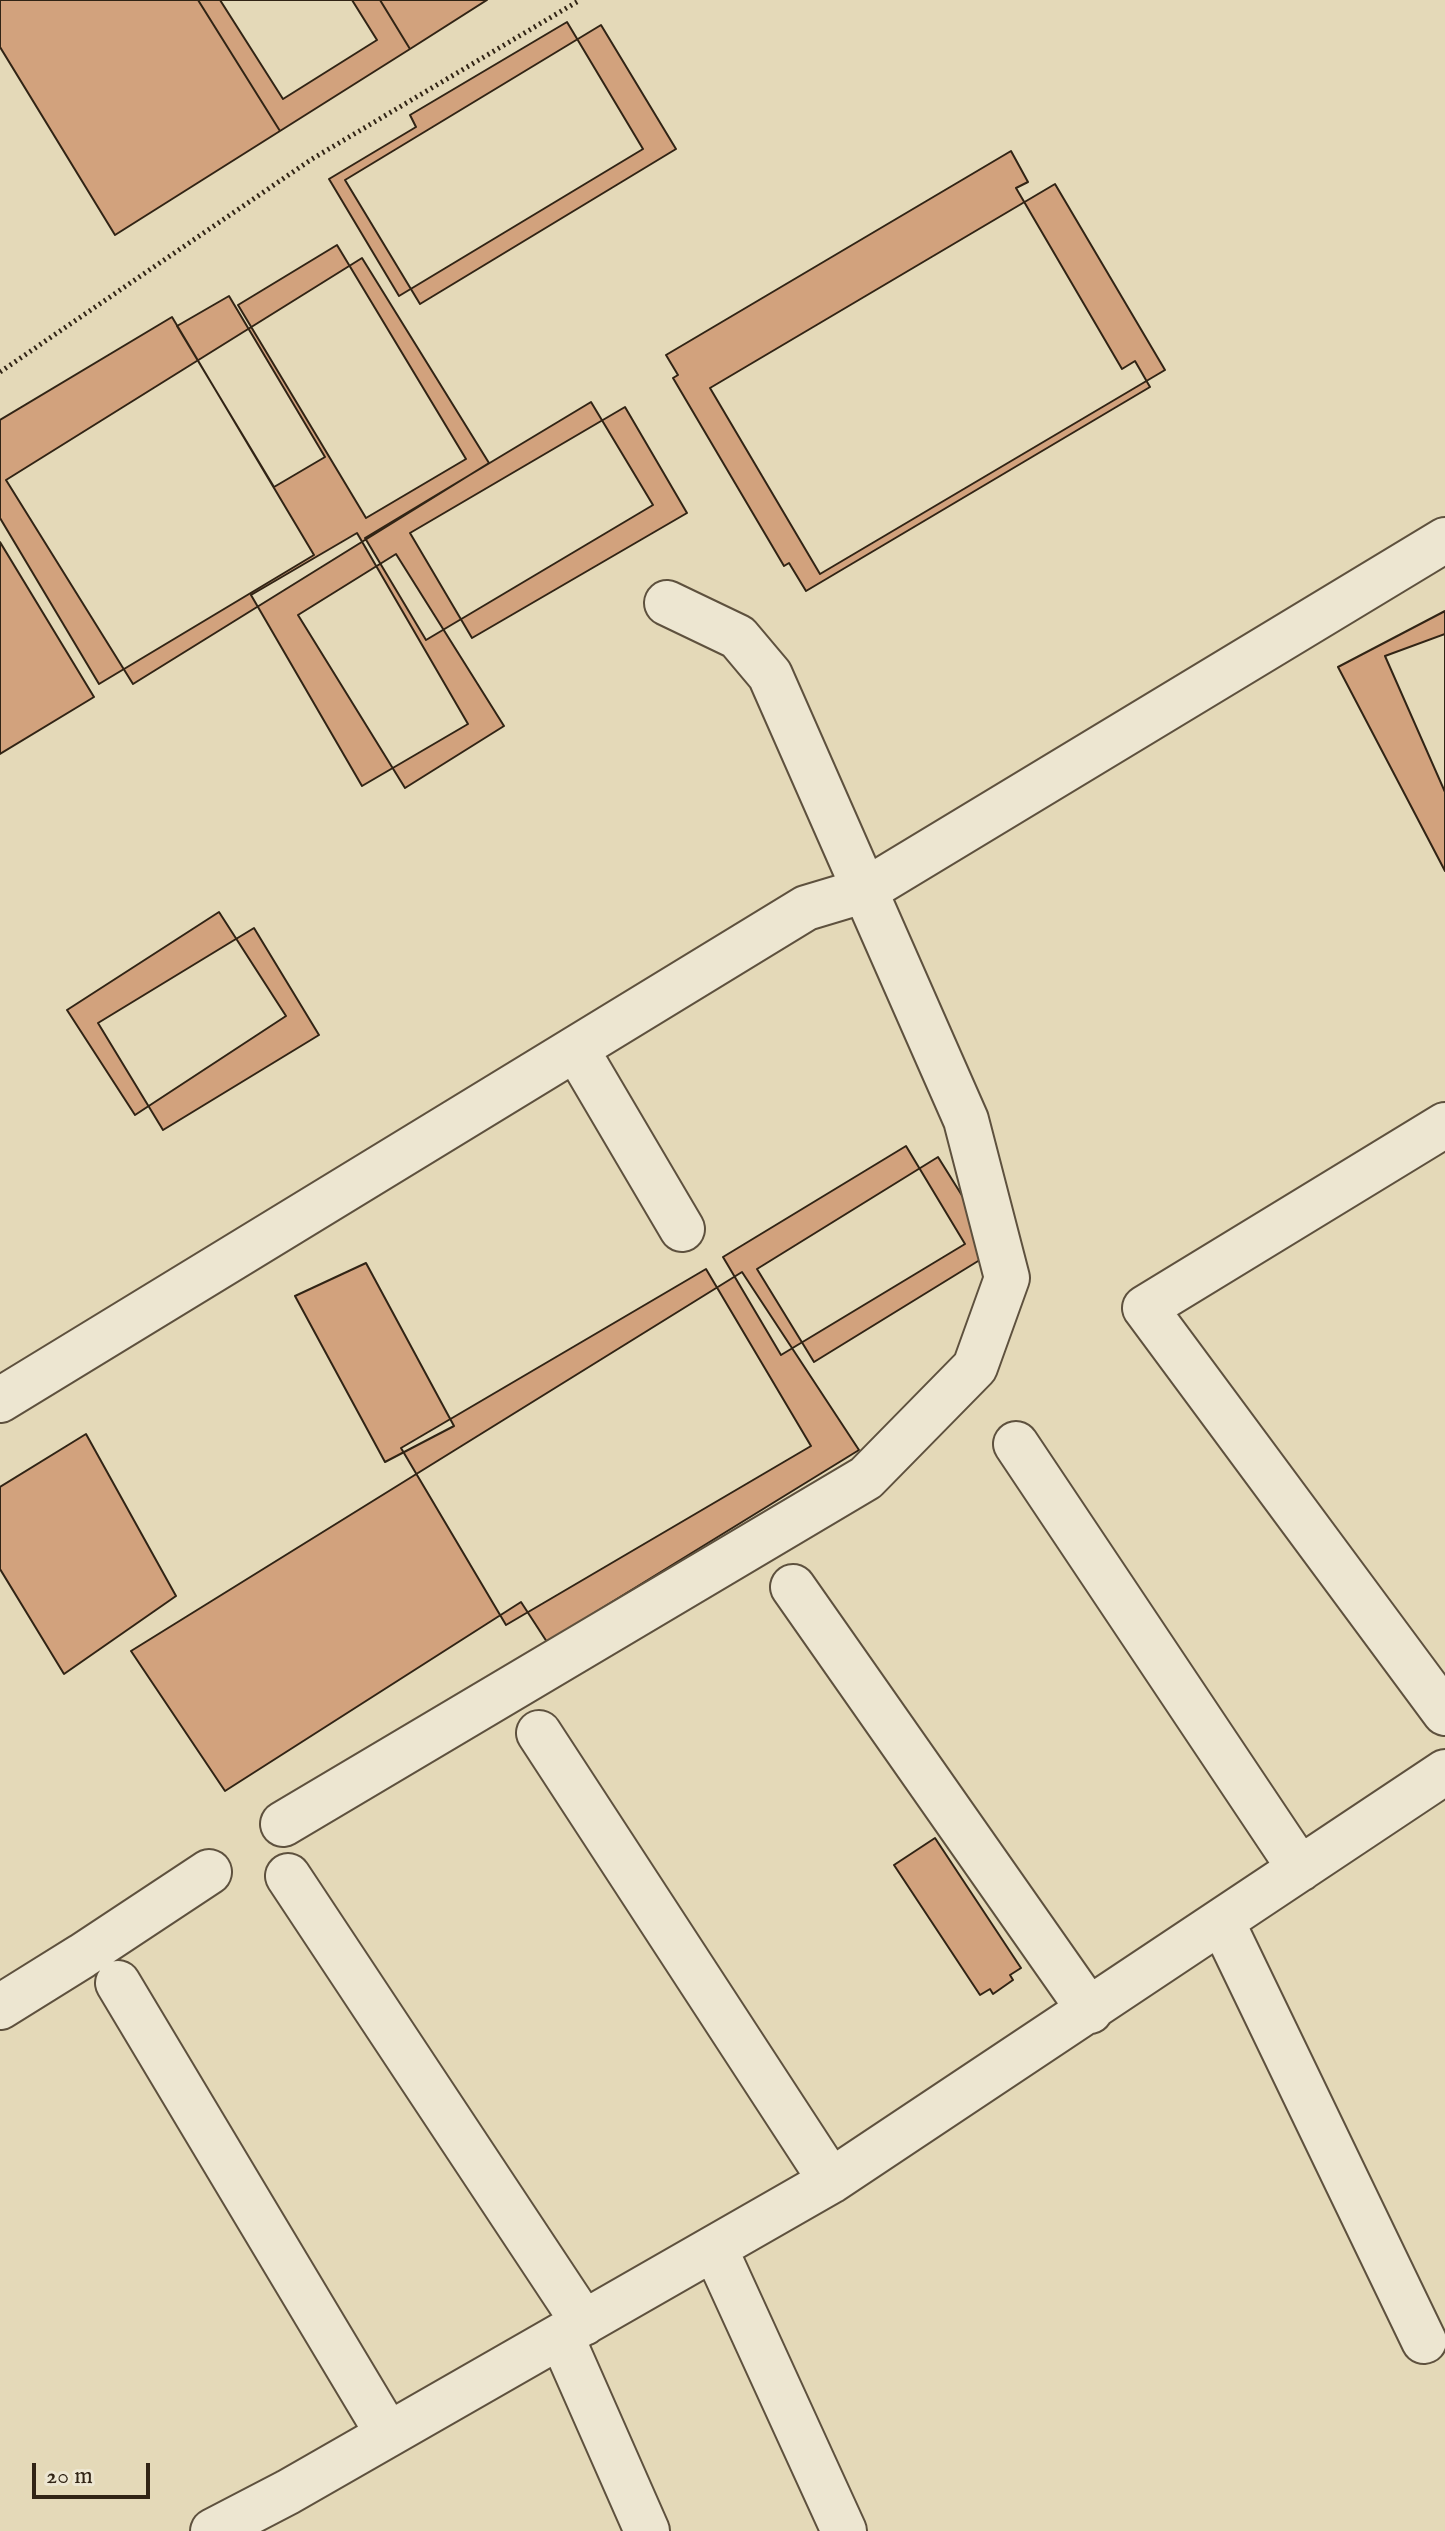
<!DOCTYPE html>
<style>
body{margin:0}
#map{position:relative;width:1445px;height:2531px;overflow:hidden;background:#e4d9b8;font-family:"IM FELL English",serif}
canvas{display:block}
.scale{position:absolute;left:32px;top:2463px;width:118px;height:36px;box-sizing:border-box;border:4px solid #312415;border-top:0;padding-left:10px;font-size:24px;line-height:28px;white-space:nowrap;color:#312415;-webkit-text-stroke:6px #ede6d1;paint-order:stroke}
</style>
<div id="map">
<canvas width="1445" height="2531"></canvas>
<div class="scale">20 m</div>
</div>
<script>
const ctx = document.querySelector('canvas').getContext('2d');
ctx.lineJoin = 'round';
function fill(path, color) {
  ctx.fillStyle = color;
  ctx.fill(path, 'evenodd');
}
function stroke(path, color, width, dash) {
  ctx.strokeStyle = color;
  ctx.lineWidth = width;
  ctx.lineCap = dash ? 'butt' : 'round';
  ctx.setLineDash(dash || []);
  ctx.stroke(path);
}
const building = new Path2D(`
 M 0,0 L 198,0 L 280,131 L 115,235 L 0,47 Z
 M 198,0 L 380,0 L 410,49 L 280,131 Z
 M 220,0 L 352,0 L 377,40 L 283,99 Z
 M 380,0 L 487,0 L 410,49 Z
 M 567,22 L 643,149 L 399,296 L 329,179 L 416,127 L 410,115 Z
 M 601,25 L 676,149 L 420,304 L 345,180 Z
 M 1011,151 L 1028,182 L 1016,188 L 1122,369 L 1135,361 L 1150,387 L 806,591 L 789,563 L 784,566 L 673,378 L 678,375 L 666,355 Z
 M 1055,184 L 1165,370 L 820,574 L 710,388 Z
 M 337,245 L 466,459 L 366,518 L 238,305 Z
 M 362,258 L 489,463 L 133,684 L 6,480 Z
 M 229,296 L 325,457 L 274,487 L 177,326 Z
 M 172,317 L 314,555 L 99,684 L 0,518 L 0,420 Z
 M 591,402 L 653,505 L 426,640 L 365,538 Z
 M 625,407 L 687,513 L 472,638 L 410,533 Z
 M 357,533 L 468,724 L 362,786 L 251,595 Z
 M 0,542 L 94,697 L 0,754 Z
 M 396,554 L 504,726 L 405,788 L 298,615 Z
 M 1445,611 L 1445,871 L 1338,667 Z
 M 1445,634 L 1445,792 L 1385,656 Z
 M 219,912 L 286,1016 L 135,1115 L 67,1010 Z
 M 254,928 L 319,1035 L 163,1130 L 98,1023 Z
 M 906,1146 L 965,1244 L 781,1355 L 723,1257 Z
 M 938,1157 L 996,1250 L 814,1362 L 757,1269 Z
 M 366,1263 L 454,1426 L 385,1462 L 295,1296 Z
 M 706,1269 L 811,1446 L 506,1625 L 401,1448 Z
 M 742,1272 L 859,1450 L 547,1642 L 521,1602 L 225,1791 L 131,1651 Z
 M 86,1434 L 176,1596 L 64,1674 L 0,1569 L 0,1487 Z
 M 935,1838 L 1021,1968 L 1010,1975 L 1013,1980 L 993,1994 L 990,1989 L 980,1995 L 894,1865 Z`);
fill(building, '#d2a27d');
stroke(building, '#312415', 2);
const minor = new Path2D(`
 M 576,1049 L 682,1229
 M 1445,1125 L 1145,1308 L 1445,1713
 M 0,1400 L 806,908 L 866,890 L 1445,540
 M 1016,1444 L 1300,1869
 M 793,1587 L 1090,2011
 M 539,1733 L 831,2181
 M 283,1824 L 866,1478 L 975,1367 L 1007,1278 L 966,1120 L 770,675 L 738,637 L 667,603
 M 288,1876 L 584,2323
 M 1222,1922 L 1424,2341
 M 118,1983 L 388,2434
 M 0,2007 L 82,1956 L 209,1872
 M 715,2249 L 844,2531
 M 561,2336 L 647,2531
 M 213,2531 L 288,2492 L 831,2181 L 1445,1772`);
stroke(minor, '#5e513e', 48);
stroke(new Path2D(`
 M 0,372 L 312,159 L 580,0`), '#312415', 5, [2, 4]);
stroke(minor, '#ede6d1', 44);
</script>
